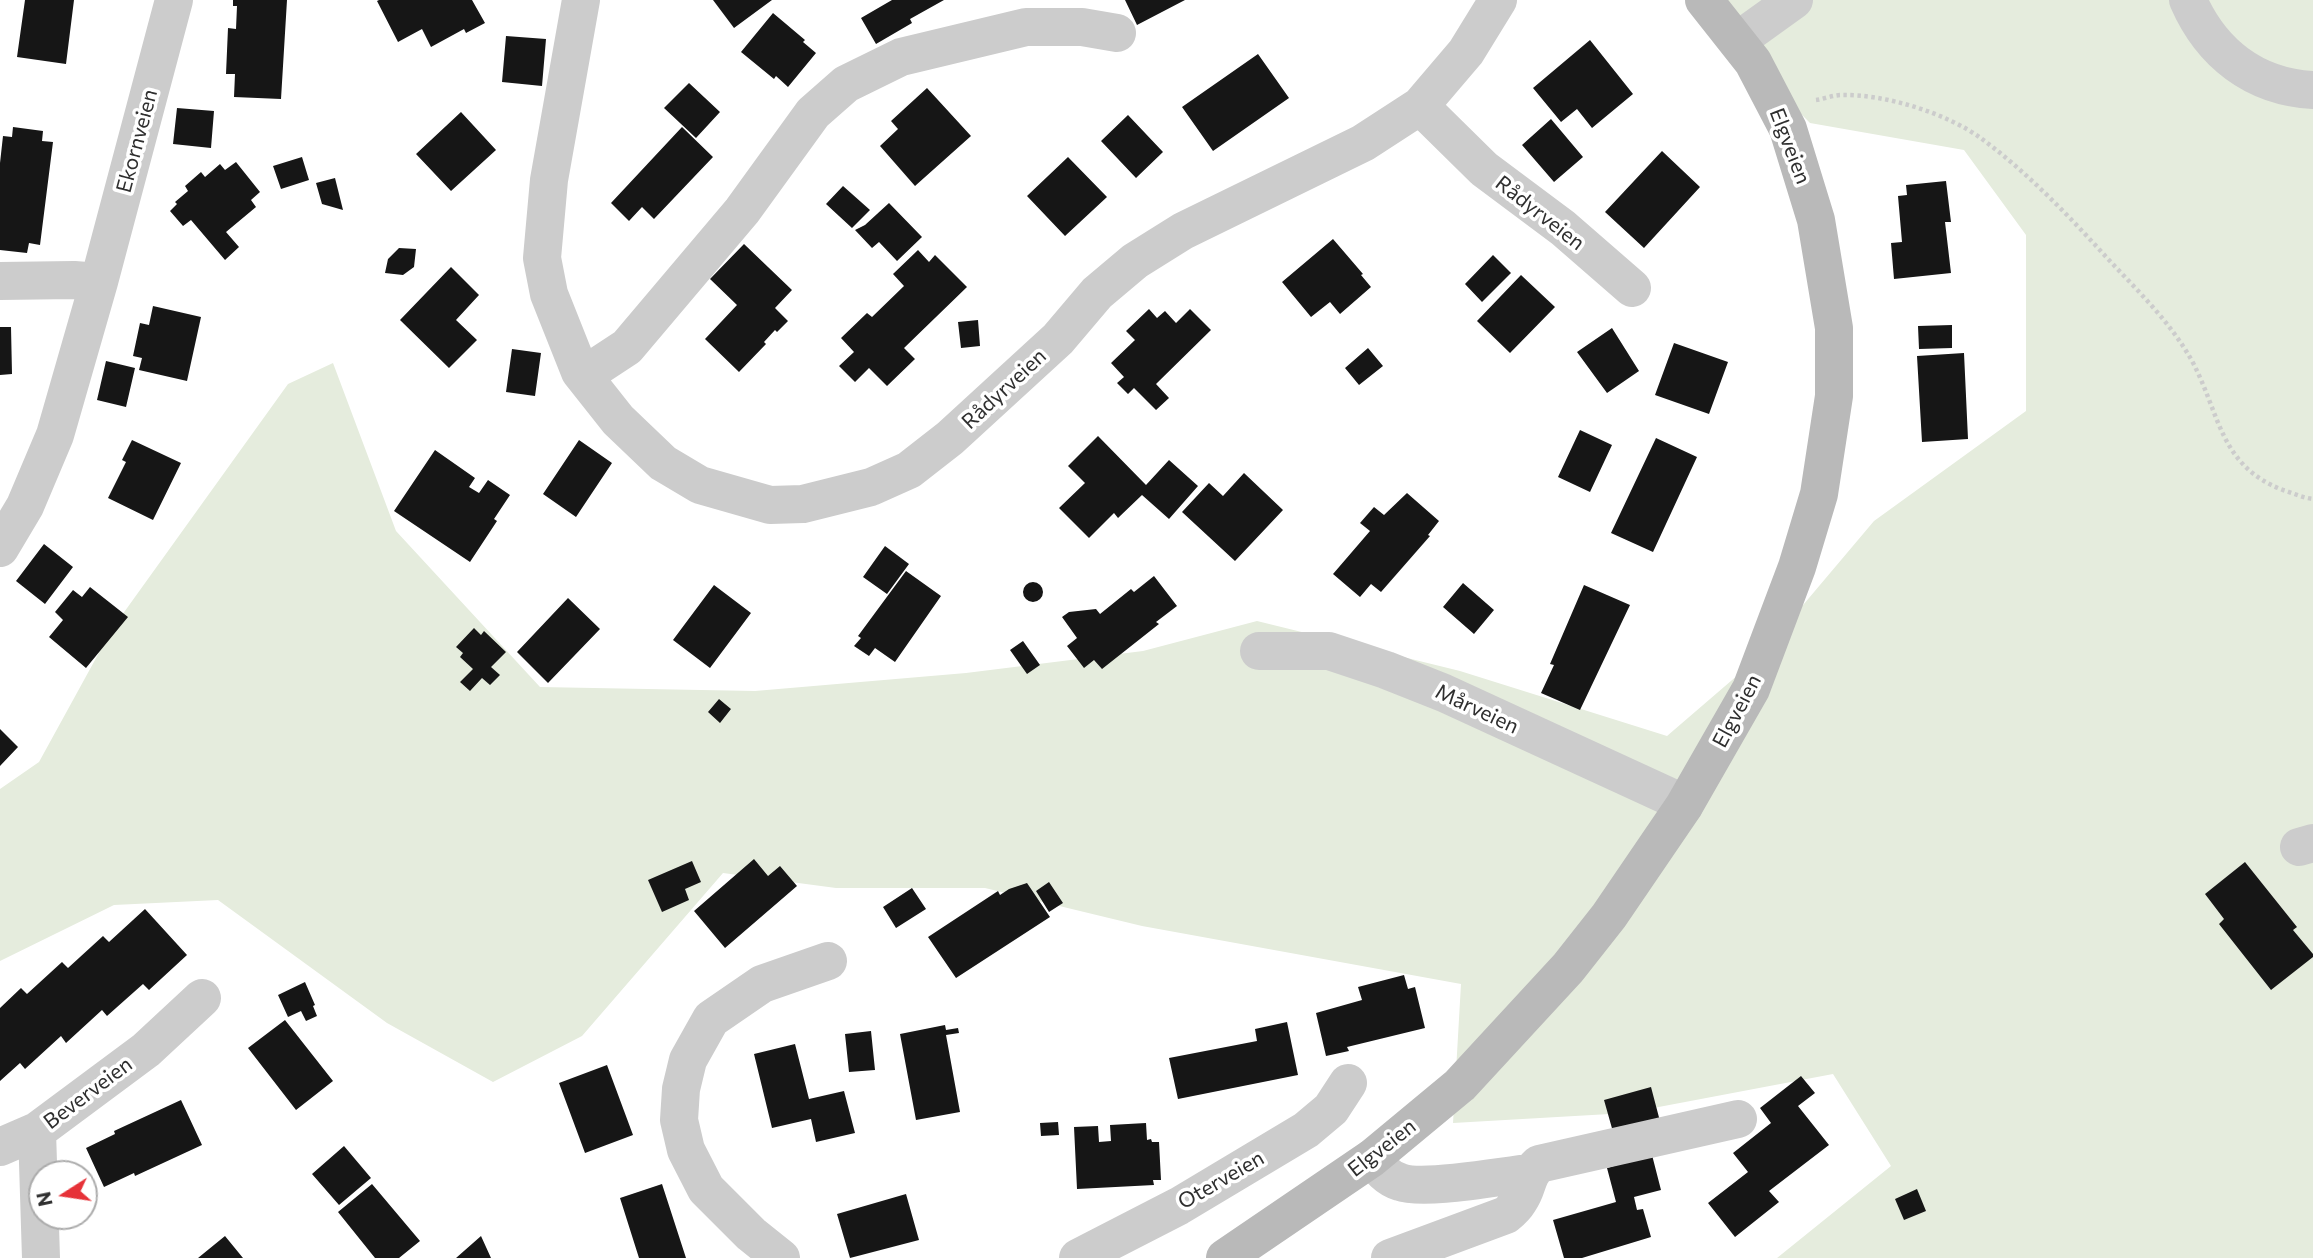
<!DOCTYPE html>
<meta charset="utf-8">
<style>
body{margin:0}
#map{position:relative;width:2313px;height:1258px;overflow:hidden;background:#fff;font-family:Commissioner,sans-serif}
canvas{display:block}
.north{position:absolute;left:28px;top:1160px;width:70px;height:70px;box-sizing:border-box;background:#fff;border:2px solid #acacac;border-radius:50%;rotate:258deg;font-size:19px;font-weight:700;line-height:28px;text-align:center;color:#2f2f2f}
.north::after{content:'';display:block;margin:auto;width:24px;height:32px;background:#e63238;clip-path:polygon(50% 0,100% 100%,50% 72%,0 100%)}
</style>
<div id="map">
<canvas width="2313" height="1258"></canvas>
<div class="north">N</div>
</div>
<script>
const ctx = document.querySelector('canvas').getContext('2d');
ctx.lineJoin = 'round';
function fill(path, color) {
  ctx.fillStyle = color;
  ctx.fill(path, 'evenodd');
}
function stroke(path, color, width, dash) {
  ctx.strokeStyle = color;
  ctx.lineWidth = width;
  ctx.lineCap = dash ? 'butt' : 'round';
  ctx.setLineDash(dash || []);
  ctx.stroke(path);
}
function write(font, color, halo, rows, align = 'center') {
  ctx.font = font + ' Commissioner,sans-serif';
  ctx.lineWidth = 7;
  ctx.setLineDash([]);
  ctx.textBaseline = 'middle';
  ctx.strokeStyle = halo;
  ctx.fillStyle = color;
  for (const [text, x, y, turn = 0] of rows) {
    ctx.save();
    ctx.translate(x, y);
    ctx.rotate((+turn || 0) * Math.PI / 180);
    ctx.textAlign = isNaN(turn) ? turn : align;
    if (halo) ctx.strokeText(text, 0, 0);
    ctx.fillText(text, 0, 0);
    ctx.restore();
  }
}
fill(new Path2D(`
 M 1688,0 L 2313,0 L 2313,1258 L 1777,1258 L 1891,1166 L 1833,1074 L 1627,1113 L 1453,1123 L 1461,984 L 1142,926 L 985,888 L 836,888 L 723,873 L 582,1036 L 493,1082 L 387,1023 L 218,900 L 114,905 L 0,961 L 0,789 L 39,762 L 112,629 L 288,384 L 333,363 L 396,531 L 540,687 L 755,691 L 966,673 L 1143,651 L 1257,621 L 1460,671 L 1667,736 L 1760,656 L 1874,521 L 2026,411 L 2026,235 L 1964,150 L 1810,123 Z`), '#e5ecdd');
fill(new Path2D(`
 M 25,0 L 74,0 L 66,64 L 17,57 Z
 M 233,0 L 287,0 L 281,99 L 234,97 L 235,74 L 226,74 L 228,28 L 236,29 L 237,6 L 233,6 Z
 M 379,0 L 472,0 L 485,23 L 466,33 L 464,29 L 431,47 L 422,29 L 398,42 L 377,1 Z
 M 713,0 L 772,0 L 734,28 Z
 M 892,0 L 944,0 L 910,19 L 912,23 L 876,44 L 861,18 Z
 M 1125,0 L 1185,0 L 1137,25 Z
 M 773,13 L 805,40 L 803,42 L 816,53 L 788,87 L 776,76 L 774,79 L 741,52 Z
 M 506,36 L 546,39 L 542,86 L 502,82 Z
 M 1590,40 L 1633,94 L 1592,128 L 1577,109 L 1561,122 L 1533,88 Z
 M 1258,54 L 1289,98 L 1213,151 L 1182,107 Z
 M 689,83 L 720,112 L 696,138 L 664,108 Z
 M 927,88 L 971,136 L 915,186 L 880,146 L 898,129 L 891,121 Z
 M 177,108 L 214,111 L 211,148 L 173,144 Z
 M 461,112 L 496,150 L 451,191 L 416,154 Z
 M 1128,115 L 1163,152 L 1136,178 L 1101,141 Z
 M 1551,119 L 1583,157 L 1554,182 L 1522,145 Z
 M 13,127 L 43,131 L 42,141 L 53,142 L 40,245 L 29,243 L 27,253 L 0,250 L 0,163 L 3,136 L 12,137 Z
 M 682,127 L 713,157 L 654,219 L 642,207 L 629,221 L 611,203 Z
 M 1662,151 L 1700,187 L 1644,248 L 1605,212 Z
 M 302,157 L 309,180 L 281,189 L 273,166 Z
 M 1068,157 L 1107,197 L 1065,236 L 1027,196 Z
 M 236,162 L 260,192 L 251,200 L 256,207 L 226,232 L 239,247 L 225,260 L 191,220 L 183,226 L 170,211 L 177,204 L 175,202 L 188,191 L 185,186 L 201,172 L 205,177 L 220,164 L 225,170 Z
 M 335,178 L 343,210 L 322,204 L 316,183 Z
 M 1946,181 L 1951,222 L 1945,222 L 1951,273 L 1894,279 L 1891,243 L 1902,242 L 1898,196 L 1907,195 L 1906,185 Z
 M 843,186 L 870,210 L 852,228 L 826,204 Z
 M 889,203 L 922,237 L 897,261 L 879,242 L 872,248 L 855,230 L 865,225 Z
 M 1333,239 L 1363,274 L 1361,275 L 1371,287 L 1340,314 L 1330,302 L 1311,317 L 1282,282 Z
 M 744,244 L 792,290 L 775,308 L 788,321 L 777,332 L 775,330 L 764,342 L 766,344 L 739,372 L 705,339 L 737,305 L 710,279 Z
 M 399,248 L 416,249 L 414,267 L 403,275 L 385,273 L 388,259 Z
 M 918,250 L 929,262 L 935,255 L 967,287 L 904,348 L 915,359 L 887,386 L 869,368 L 855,382 L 839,366 L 854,352 L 841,338 L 867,313 L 872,317 L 904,286 L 893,274 Z
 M 1493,255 L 1511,273 L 1482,302 L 1465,284 Z
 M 451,267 L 479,295 L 456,320 L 477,340 L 449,368 L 400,320 Z
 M 1521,275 L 1555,307 L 1510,353 L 1477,321 Z
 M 153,306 L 201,317 L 187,381 L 139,370 L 142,358 L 133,356 L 140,323 L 149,325 Z
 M 1149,309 L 1157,318 L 1165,311 L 1176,323 L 1190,309 L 1211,330 L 1156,384 L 1169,398 L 1156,410 L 1134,388 L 1128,394 L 1117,383 L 1124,377 L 1111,363 L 1135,340 L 1126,331 Z
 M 978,320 L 980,346 L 961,348 L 958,322 Z
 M 1952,325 L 1952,348 L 1919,349 L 1918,326 Z
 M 0,327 L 11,327 L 12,374 L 0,375 Z
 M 1612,328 L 1639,371 L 1607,393 L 1577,352 Z
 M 1674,343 L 1728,362 L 1709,414 L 1655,395 Z
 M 1368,348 L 1383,366 L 1359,385 L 1345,368 Z
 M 512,349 L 541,353 L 535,396 L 506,392 Z
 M 1964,353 L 1968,439 L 1922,442 L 1917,356 Z
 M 106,361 L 135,368 L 126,407 L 97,400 Z
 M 1580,430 L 1612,445 L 1590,492 L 1558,477 Z
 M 1098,436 L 1146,485 L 1169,460 L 1198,486 L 1169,519 L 1142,495 L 1118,518 L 1114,513 L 1089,538 L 1059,508 L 1085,483 L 1068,466 Z
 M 1656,438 L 1697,457 L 1653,552 L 1611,533 Z
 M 132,440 L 181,463 L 153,520 L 108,498 L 126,462 L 122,460 Z
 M 579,440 L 612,463 L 576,517 L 543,494 Z
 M 435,450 L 475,478 L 469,487 L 479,493 L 488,480 L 510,495 L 494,519 L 497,521 L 470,562 L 394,511 Z
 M 1244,473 L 1283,510 L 1235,561 L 1182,512 L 1209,483 L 1223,496 Z
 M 1407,493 L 1439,521 L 1428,535 L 1430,536 L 1381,592 L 1371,584 L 1360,597 L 1333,574 L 1370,531 L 1360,523 L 1374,507 L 1384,515 Z
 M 44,544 L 73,567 L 45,604 L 16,581 Z
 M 885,546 L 909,564 L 887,594 L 863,577 Z
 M 906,571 L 941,596 L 895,662 L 875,648 L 869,656 L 854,646 L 861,638 L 858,636 Z
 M 1154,576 L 1177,606 L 1156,622 L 1159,624 L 1102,669 L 1094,660 L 1084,668 L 1067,646 L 1077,638 L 1062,617 L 1069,612 L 1096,609 L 1100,614 L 1131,589 L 1134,592 Z
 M1023 592a10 10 0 1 1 20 0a10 10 0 1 1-20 0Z
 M 1463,583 L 1494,610 L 1474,634 L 1443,607 Z
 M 714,585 L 751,613 L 710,668 L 673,640 Z
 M 1584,585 L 1630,605 L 1580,710 L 1541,693 L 1554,665 L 1550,664 Z
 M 90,587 L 128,617 L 86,668 L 49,637 L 63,620 L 55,612 L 73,590 L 82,597 Z
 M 568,598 L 600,629 L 548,683 L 517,652 Z
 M 474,628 L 481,635 L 484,631 L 506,652 L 491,667 L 500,675 L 490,685 L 482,678 L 470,691 L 460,682 L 473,669 L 460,657 L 463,653 L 456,647 Z
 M 1023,641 L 1040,665 L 1027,674 L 1010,650 Z
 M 719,699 L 731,709 L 720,723 L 708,712 Z
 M 0,729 L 18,747 L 0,766 Z
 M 754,859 L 768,876 L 780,866 L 797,886 L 725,948 L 694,911 Z
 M 692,861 L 701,882 L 685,889 L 689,900 L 662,912 L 648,880 Z
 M 2245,862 L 2297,927 L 2293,930 L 2313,954 L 2313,957 L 2271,990 L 2219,924 L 2224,919 L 2205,894 Z
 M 1049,882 L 1063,903 L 1049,912 L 1036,891 Z
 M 1027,883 L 1050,917 L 956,978 L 928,937 L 998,891 L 1000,895 L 1009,889 Z
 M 912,888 L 926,909 L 896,928 L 883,907 Z
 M 145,909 L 187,955 L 149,990 L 143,984 L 107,1016 L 102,1010 L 66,1043 L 61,1036 L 25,1069 L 20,1063 L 0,1081 L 0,1008 L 21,988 L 27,994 L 62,962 L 68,968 L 103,936 L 109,942 Z
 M 1404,975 L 1408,989 L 1415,987 L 1425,1028 L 1347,1047 L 1349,1051 L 1326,1056 L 1316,1013 L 1362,1000 L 1358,987 Z
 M 305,982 L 315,1005 L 313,1006 L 317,1016 L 306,1021 L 301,1011 L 288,1017 L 278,995 Z
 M 285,1020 L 333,1081 L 296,1110 L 248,1048 Z
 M 1287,1022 L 1298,1075 L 1178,1099 L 1169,1058 L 1257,1041 L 1255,1029 Z
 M 945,1025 L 946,1030 L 958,1028 L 959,1033 L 946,1035 L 960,1112 L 916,1120 L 900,1034 Z
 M 871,1031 L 875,1070 L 849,1072 L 845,1034 Z
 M 795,1044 L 809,1099 L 844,1091 L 855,1133 L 816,1142 L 811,1119 L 772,1128 L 754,1054 Z
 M 607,1065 L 633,1135 L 585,1153 L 559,1083 Z
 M 1801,1076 L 1815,1093 L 1798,1106 L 1829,1145 L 1769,1191 L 1779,1202 L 1735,1237 L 1708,1203 L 1748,1172 L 1733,1153 L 1771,1123 L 1760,1108 Z
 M 1651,1087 L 1661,1125 L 1615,1139 L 1604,1100 Z
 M 181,1100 L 202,1145 L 135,1176 L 134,1173 L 104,1187 L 86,1148 L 115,1134 L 114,1131 Z
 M 1058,1122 L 1059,1135 L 1041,1136 L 1040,1123 Z
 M 1146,1123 L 1147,1140 L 1151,1139 L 1152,1142 L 1159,1142 L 1161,1180 L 1153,1180 L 1154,1185 L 1077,1189 L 1074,1127 L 1098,1126 L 1099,1142 L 1111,1141 L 1110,1125 Z
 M 344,1146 L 371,1178 L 339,1205 L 312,1174 Z
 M 1652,1155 L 1661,1190 L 1634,1197 L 1637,1210 L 1643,1209 L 1651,1237 L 1582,1258 L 1564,1258 L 1553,1220 L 1616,1202 L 1607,1168 Z
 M 372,1184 L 420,1241 L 399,1258 L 375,1258 L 338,1212 Z
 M 662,1184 L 686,1258 L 639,1258 L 620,1198 Z
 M 1917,1189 L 1926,1211 L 1904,1220 L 1895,1199 Z
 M 906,1194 L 919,1240 L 850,1258 L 837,1214 Z
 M 225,1236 L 243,1258 L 198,1258 Z
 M 481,1236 L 491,1258 L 456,1258 Z`), '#161616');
stroke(new Path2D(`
 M 1816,100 C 1824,99 1833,95 1842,95 C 1884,94 1947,113 1982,139 C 2028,173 2069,216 2108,259 C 2138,291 2171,323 2192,361 C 2220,413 2219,466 2283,490 C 2293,493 2303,498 2313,499`), '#ccc', 4.5, [3.5, 3.5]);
stroke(new Path2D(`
 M 581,0 L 549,180 L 542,258 L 549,294 L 580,372 L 618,420 L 663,463 L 700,485 L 770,505 L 803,504 L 871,487 L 909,470 L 950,438 L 1058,339 L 1097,293 L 1135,261 L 1183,231 L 1363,143 L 1420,106 L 1466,52 L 1498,0
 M 2188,0 C 2211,53 2254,87 2313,90
 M 1737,41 L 1794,0
 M 1420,106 L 1484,169 L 1563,228 L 1632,288
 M 0,281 L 74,280 L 99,282
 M 580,372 L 595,368 L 627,347 L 742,211 L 813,113 L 846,84 L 901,57 L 1026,27 L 1082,27 L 1117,33
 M 0,548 L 25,506 L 55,435 L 99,282 L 174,0
 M 1259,651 L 1329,651 L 1386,670 L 1444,693 L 1668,796 L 1684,806
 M 2299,847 L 2313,843
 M 0,1147 L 37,1131
 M 1372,1158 C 1380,1169 1387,1178 1400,1182 C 1424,1191 1501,1176 1530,1173
 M 41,1258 L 37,1131 L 146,1050 L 202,998
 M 781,1258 L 751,1234 L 706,1189 L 686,1150 L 679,1120 L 681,1089 L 688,1060 L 711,1019 L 762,984 L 828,961
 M 1078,1258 L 1179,1206 L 1306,1130 L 1331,1109 L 1348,1083
 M 1390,1258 L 1506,1215 C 1511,1211 1516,1206 1519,1201 C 1529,1187 1525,1177 1539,1164 L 1738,1119`), '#ccc', 38);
stroke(new Path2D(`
 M 1225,1258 L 1372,1158 L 1460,1085 L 1568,968 L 1609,916 L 1684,806 L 1751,689 L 1797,567 L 1819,494 L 1834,396 L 1834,328 L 1816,220 L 1788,129 L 1753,62 L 1704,0`), '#b9b9b9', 38);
write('21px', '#2f2f2f', '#fff', [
 ["Ekornveien",137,141,-75],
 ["Elgveien",1790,146,69],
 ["Rådyrveien",1540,213,38],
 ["Rådyrveien",1004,389,-43],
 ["Mårveien",1477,709,25],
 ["Elgveien",1737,711,-62],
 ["Beverveien",88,1093,-37],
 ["Elgveien",1382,1148,-38],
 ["Oterveien",1221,1180,-30]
]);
</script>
